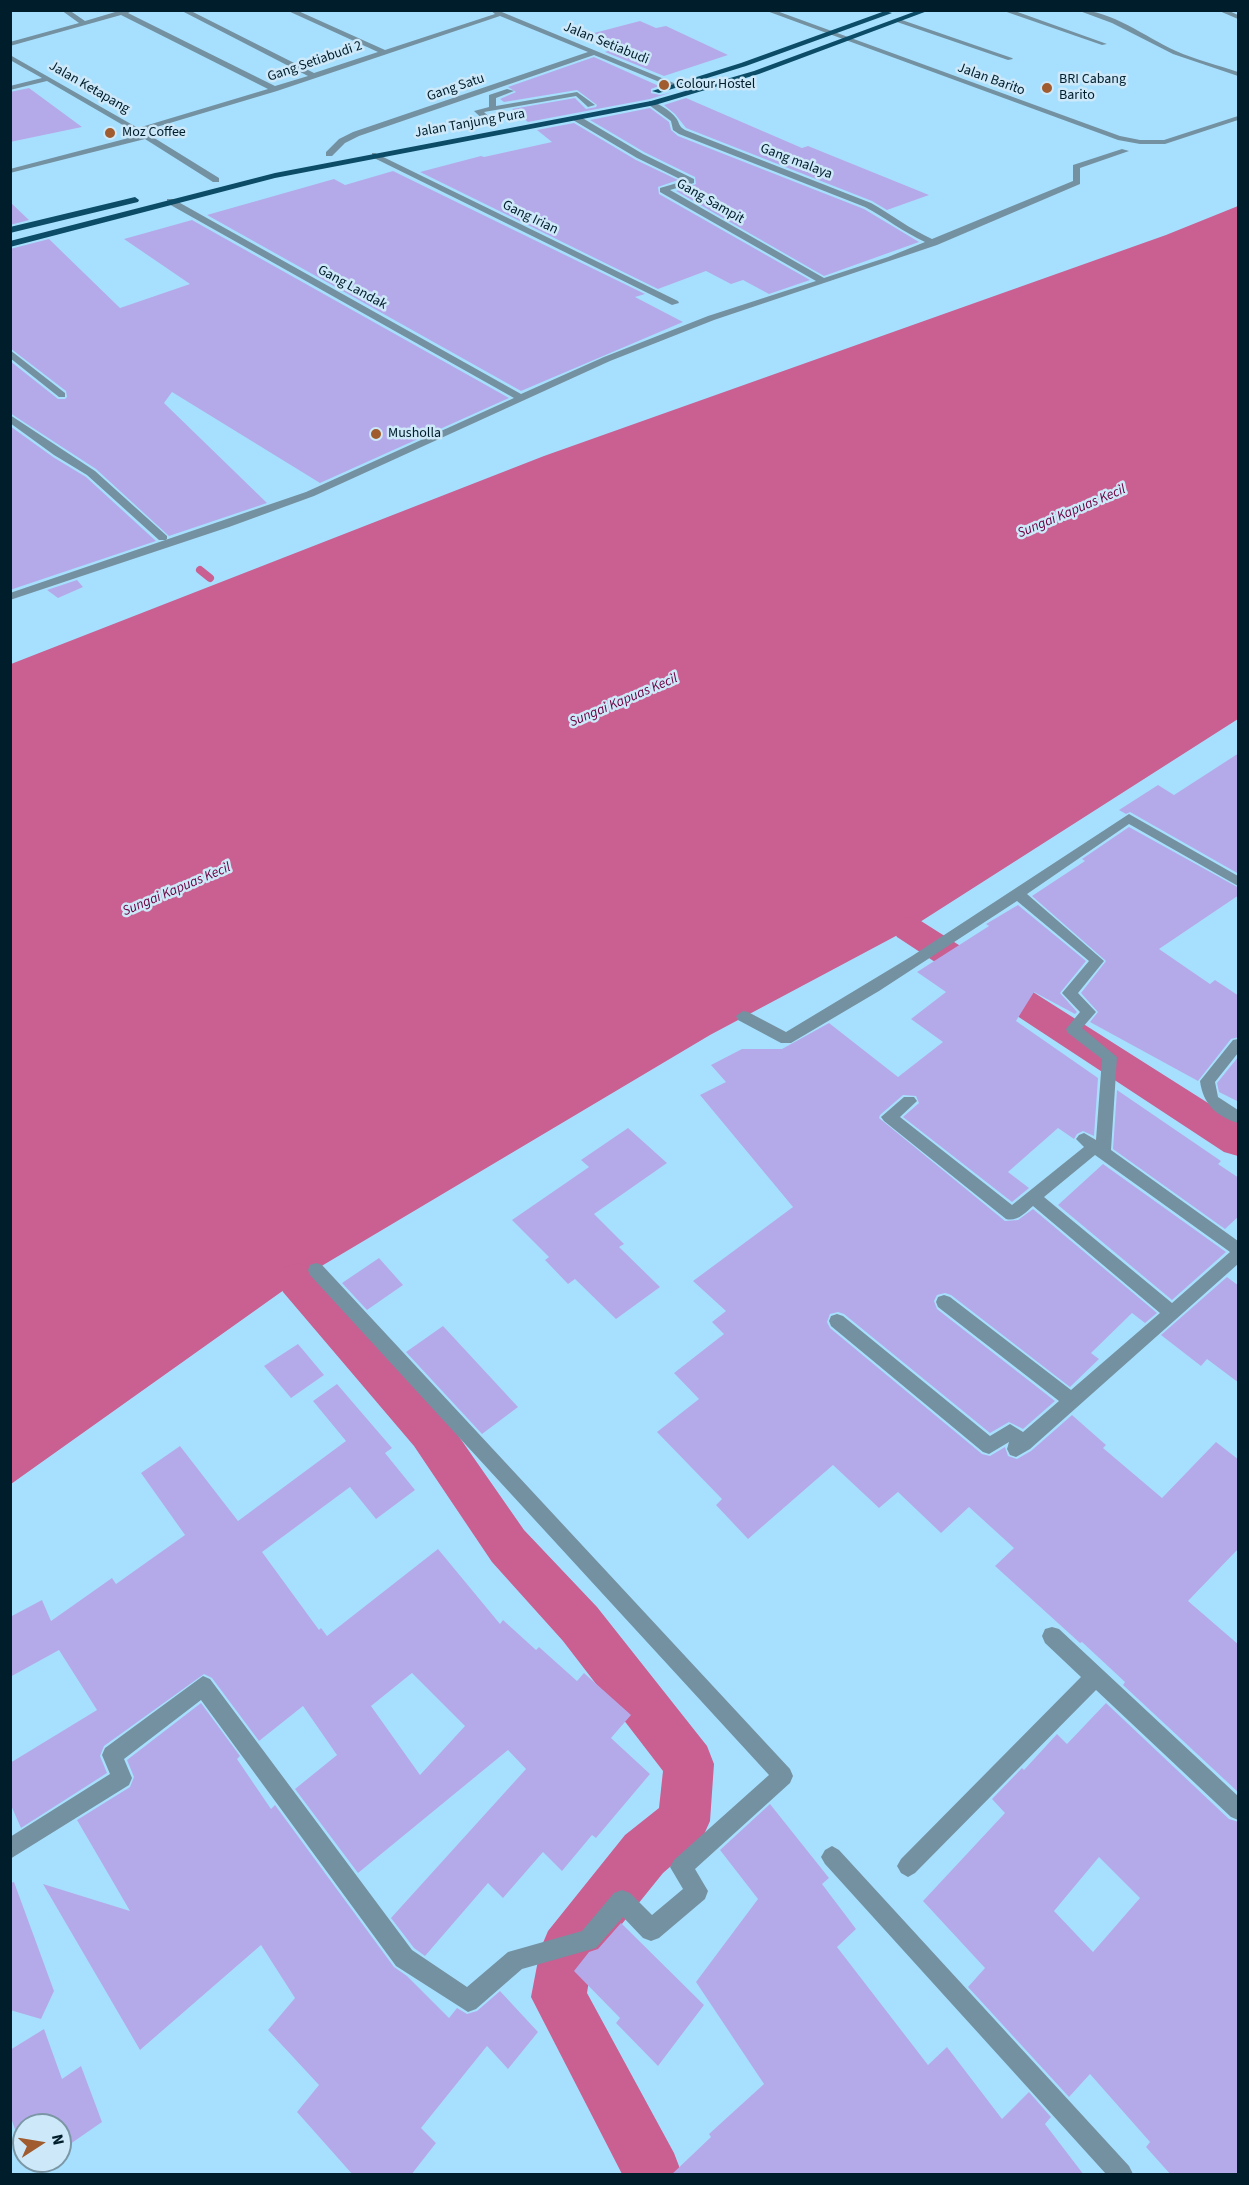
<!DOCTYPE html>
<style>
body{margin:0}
#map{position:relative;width:1249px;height:2185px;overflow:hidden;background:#a7e0fe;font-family:"Source Sans 3",sans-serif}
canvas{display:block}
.frame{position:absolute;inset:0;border:12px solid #001d2b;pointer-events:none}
.north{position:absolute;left:12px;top:2113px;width:60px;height:60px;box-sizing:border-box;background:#cde8f8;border:2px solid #7b97a6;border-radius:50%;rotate:78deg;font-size:16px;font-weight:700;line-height:24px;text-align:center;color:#001d2b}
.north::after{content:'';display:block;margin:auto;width:21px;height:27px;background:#a05c2e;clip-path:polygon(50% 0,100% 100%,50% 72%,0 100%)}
</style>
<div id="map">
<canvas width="1249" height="2185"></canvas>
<div class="frame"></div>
<div class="north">N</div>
</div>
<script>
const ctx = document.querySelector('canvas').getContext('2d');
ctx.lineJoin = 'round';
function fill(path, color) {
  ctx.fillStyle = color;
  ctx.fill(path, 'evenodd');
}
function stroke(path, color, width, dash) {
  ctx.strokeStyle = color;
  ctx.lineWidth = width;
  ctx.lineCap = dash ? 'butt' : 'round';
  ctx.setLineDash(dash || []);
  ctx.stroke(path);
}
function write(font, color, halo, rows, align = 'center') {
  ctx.font = font + ' "Source Sans 3",sans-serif';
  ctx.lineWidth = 5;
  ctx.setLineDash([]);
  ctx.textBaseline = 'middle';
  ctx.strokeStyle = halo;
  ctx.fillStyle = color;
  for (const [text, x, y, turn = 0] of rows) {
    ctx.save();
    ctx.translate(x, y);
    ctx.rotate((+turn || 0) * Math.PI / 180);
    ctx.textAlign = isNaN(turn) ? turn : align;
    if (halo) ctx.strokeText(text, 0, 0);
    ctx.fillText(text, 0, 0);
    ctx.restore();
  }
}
fill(new Path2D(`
 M 1238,206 L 1238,719 L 909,929 L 710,1035 L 298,1280 L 11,1484 L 11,664 L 544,456 L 1166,235 Z`), '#ca5f92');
stroke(new Path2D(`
 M 200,570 L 210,578`), '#ca5f92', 8);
fill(new Path2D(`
 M 909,917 L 921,921 L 1238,1122 L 1238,1156 L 1224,1152 L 897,937 L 892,929 L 897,921 Z
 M 298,1263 L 313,1268 L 446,1418 L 524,1530 L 597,1607 L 707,1746 L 714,1764 L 710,1821 L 702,1839 L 663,1873 L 592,1961 L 587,1993 L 674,2153 L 682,2174 L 622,2174 L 531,1997 L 540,1950 L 548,1931 L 625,1835 L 659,1808 L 663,1771 L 563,1641 L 492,1562 L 414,1446 L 283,1292 L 277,1280 L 283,1268 Z`), '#ca5f92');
fill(new Path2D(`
 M 640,21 L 656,28 L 666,26 L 728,55 L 664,76 L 605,52 L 622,46 L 594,33 Z
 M 594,57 L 659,86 L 651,89 L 651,93 L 660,95 L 673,92 L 650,99 L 528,122 L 512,109 L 575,98 L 586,109 L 596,107 L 597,105 L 577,90 L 504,102 L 500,99 L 516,92 L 508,87 Z
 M 29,88 L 82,127 L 10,142 L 10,92 Z
 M 686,98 L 802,148 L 808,146 L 929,195 L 887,210 L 872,201 L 686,128 L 675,114 L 664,105 Z
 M 650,108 L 669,122 L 671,130 L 678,136 L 864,209 L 919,242 L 824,276 L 676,191 L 696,184 L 695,177 L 644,152 L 590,120 Z
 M 574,123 L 636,160 L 678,180 L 658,187 L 659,194 L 810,280 L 769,294 L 743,280 L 731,284 L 706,271 L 658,289 L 420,172 L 481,156 L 484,157 L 552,142 L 537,130 Z
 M 393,171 L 645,294 L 635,297 L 683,322 L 521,391 L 207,215 L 334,179 L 345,185 Z
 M 10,202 L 29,220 L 10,225 Z
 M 192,220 L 509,398 L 320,483 L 172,392 L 164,403 L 267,503 L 169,536 L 96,469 L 10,413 L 10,361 L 58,399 L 65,399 L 67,397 L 66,391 L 10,348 L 10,249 L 49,239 L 120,308 L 190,284 L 124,239 Z
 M 10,426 L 53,457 L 86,477 L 156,541 L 10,590 Z
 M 77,580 L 83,587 L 58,598 L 47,590 Z
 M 1239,753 L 1239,874 L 1130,812 L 1126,814 L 1119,810 L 1158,785 L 1174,795 Z
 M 1129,827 L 1239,888 L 1239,895 L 1159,949 L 1210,984 L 1215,980 L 1239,996 L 1239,1037 L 1231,1039 L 1198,1081 L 1090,1022 L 1098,1012 L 1081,993 L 1106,961 L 1032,896 L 1085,861 L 1082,859 Z
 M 1018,905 L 1086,961 L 1060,993 L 1077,1012 L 1075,1014 L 1034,992 L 1016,1021 L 1098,1078 L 1094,1136 L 1083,1131 L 1077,1134 L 1074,1139 L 1058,1128 L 1008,1172 L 1029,1188 L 1012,1202 L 903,1117 L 919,1103 L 916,1096 L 903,1095 L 880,1115 L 879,1118 L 1005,1221 L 1018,1220 L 1033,1209 L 1157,1313 L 1145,1323 L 1132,1313 L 1091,1353 L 1099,1359 L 1070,1387 L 951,1295 L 945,1293 L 937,1295 L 934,1301 L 937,1309 L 1055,1401 L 1023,1429 L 1009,1422 L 990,1433 L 844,1314 L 838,1312 L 830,1314 L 827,1322 L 830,1328 L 982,1454 L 990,1456 L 1005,1447 L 1008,1456 L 1017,1459 L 1031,1451 L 1072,1415 L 1106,1445 L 1103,1448 L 1162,1498 L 1216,1442 L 1239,1460 L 1239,1548 L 1188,1601 L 1239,1645 L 1239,1793 L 1123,1685 L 1125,1682 L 1082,1642 L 1080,1643 L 995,1566 L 1014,1548 L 969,1507 L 941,1533 L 898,1492 L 879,1508 L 833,1465 L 748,1539 L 716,1505 L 722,1499 L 657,1432 L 699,1399 L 674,1373 L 724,1334 L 712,1322 L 726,1311 L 693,1281 L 793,1207 L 700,1095 L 726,1082 L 711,1065 L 742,1049 L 782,1049 L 829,1023 L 898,1077 L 943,1042 L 911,1019 L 946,992 L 917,972 L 989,926 L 986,924 Z
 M 1239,1056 L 1239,1102 L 1219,1092 L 1217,1083 Z
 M 1117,1090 L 1221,1161 L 1218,1164 L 1239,1178 L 1239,1216 L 1225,1229 L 1113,1149 Z
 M 628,1128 L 667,1163 L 594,1214 L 624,1244 L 619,1247 L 660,1287 L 616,1319 L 575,1279 L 568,1284 L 545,1260 L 549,1257 L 512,1220 L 589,1167 L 581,1160 Z
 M 1103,1164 L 1226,1252 L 1172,1300 L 1058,1205 Z
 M 379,1258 L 403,1285 L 367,1310 L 342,1283 Z
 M 1227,1277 L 1239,1286 L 1239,1383 L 1207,1359 L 1201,1366 L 1161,1335 Z
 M 443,1326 L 518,1407 L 482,1434 L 406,1352 Z
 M 298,1344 L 324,1375 L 291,1398 L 264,1366 Z
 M 337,1384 L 392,1448 L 385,1453 L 415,1490 L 376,1519 L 350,1487 L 262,1552 L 319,1630 L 321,1628 L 327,1636 L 438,1549 L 500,1624 L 503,1620 L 536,1650 L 539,1647 L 577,1681 L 584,1673 L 631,1715 L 611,1738 L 650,1774 L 596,1838 L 592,1835 L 562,1871 L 543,1852 L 503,1898 L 488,1883 L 425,1956 L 414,1948 L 391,1918 L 526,1769 L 508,1750 L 358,1873 L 295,1789 L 337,1755 L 303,1706 L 259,1741 L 212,1678 L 204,1674 L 104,1746 L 100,1756 L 107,1773 L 21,1828 L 10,1803 L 10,1763 L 97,1710 L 59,1650 L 10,1677 L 10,1617 L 42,1600 L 51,1621 L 112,1578 L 116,1584 L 185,1535 L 141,1473 L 180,1446 L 238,1521 L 346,1441 L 313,1401 ZM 412,1673 L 465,1726 L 420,1775 L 371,1706 Z
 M 201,1703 L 240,1756 L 237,1759 L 271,1809 L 275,1805 L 394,1967 L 407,1976 L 449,2018 L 457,2008 L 467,2014 L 477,2011 L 500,1991 L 538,2032 L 508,2069 L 487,2046 L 421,2128 L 436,2143 L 411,2175 L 353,2175 L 297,2112 L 319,2085 L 268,2030 L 295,1998 L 261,1945 L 140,2050 L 43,1884 L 130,1911 L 77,1820 L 130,1787 L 134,1777 L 127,1760 Z
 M 1106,1703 L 1229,1819 L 1239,1822 L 1239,2175 L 1171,2175 L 1146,2147 L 1150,2142 L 1090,2074 L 1069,2097 L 968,1987 L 985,1968 L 923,1901 L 1005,1813 L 992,1799 L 1022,1768 L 1024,1770 L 1057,1734 L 1067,1744 ZM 1099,1857 L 1140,1898 L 1093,1952 L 1054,1911 Z
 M 770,1804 L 829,1878 L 822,1884 L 856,1929 L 837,1947 L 928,2065 L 947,2047 L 1002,2119 L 1029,2092 L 1051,2117 L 1045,2124 L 1084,2175 L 671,2175 L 711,2137 L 709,2134 L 764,2084 L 696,1982 L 758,1899 L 720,1850 Z
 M 14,1882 L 54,1991 L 41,2019 L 10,2010 L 10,1883 Z
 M 621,1923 L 704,2005 L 658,2066 L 616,2023 L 620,2018 L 574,1971 L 589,1952 L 598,1949 Z
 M 44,2029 L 62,2079 L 81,2066 L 102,2122 L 60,2151 L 60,2125 L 24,2125 L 24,2156 L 10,2115 L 10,2050 Z`), '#b5aae9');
fill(new Path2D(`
 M 507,89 L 514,91 L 496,98 L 496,106 L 577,92 L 595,105 L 588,107 L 576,96 L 484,112 L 497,124 L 490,126 L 474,111 L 489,107 L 489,95 Z`), '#7491a1');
fill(new Path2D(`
 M 61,10 L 69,10 L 85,21 L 122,10 L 134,10 L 128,13 L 275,86 L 308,76 L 180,10 L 189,10 L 314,73 L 378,52 L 286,10 L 296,10 L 385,50 L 495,14 L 490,10 L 497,10 L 681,86 L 674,88 L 594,55 L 359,136 L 345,143 L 332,156 L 326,156 L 326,152 L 339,139 L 353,132 L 588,52 L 500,16 L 277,91 L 143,131 L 219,178 L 219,182 L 213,182 L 145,139 L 10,173 L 10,169 L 140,135 L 47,81 L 10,90 L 10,86 L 42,78 L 10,60 L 10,55 L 138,128 L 268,89 L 121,15 L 10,46 L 10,42 L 79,23 Z
 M 764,10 L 774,10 L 1120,136 L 1140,140 L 1164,140 L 1238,116 L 1238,120 L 1165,144 L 1140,144 L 1118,140 Z
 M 1001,10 L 1012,10 L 1107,44 L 1102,45 Z
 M 1077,10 C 1112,10 1145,37 1176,51 C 1196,60 1218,65 1238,72 L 1238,76 L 1173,54 L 1112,23 Z
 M 1217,10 L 1227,10 L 1238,15 L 1238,19 Z
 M 899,19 L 1012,58 L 1013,59 L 1008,60 L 897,22 Z
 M 649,101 C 657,102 671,111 676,118 C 680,123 678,126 685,130 L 871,203 C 892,215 910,229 932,239 L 1073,181 L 1073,165 L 1122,149 L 1129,151 L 1080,168 L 1080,184 L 937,245 L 714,320 L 610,361 L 314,496 L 229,527 L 10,600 L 10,593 L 306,492 L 514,398 L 167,203 L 167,199 L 173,199 L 521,394 L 604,357 L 708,316 L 816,281 L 660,192 L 660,188 L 684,181 L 637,158 L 573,120 L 573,116 L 579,116 L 643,154 L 694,179 L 694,183 L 670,190 L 824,278 L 888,257 L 925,242 C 903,232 886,218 865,207 L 679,134 L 673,130 L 671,121 L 649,105 Z
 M 375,153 L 678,301 L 679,303 L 672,305 L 372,157 L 372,153 Z
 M 10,350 L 65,393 L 65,397 L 59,397 L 10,358 Z
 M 10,415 L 95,471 L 167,536 L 167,540 L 159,540 L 87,475 L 54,455 L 10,423 Z
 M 1129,814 L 1238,876 L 1238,886 L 1129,824 L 1027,894 L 1104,961 L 1078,993 L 1096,1012 L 1082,1028 L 1117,1057 L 1111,1150 L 1238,1241 L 1238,1264 L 1030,1449 L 1016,1457 L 1010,1455 L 1007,1449 L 1009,1442 L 989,1454 L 983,1452 L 831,1326 L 829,1321 L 831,1316 L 837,1314 L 843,1316 L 990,1436 L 1010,1424 L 1023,1432 L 1059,1401 L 938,1307 L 936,1302 L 938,1297 L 944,1295 L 950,1297 L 1071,1390 L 1160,1313 L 1033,1206 C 1025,1213 1017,1222 1006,1219 L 884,1121 L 881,1117 L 904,1097 L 914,1097 L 917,1101 L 900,1117 L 1012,1205 L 1084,1147 L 1076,1139 L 1079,1135 L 1084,1133 L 1096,1140 L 1102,1059 L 1068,1033 L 1066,1029 L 1080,1012 L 1062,993 L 1089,961 L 1017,901 L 879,991 L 791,1043 L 781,1043 L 738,1020 L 736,1016 L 743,1011 L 748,1012 L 786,1032 L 912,956 ZM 1095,1155 L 1230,1252 L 1172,1303 L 1044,1197 Z
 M 1238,1039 L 1238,1053 L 1215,1082 L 1218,1097 L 1238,1110 L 1238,1123 C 1216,1116 1203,1104 1200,1081 L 1233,1040 Z
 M 316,1263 L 322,1265 L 790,1769 L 793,1776 L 790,1783 L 695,1869 L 708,1891 L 705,1899 L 659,1938 L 651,1941 L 643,1938 L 623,1917 L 596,1948 L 522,1969 L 476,2009 L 468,2012 L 396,1966 L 201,1700 L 124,1759 L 132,1778 L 129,1785 L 10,1859 L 10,1837 L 110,1774 L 102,1755 L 105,1748 L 203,1676 L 210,1679 L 412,1950 L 467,1987 L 508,1952 L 582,1931 L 614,1893 L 622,1890 L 630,1893 L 652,1915 L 683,1889 L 670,1867 L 674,1860 L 769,1775 L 310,1275 L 308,1270 L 310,1265 Z
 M 1052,1627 L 1059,1629 L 1238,1796 L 1238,1820 L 1231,1817 L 1096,1690 L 915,1873 L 908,1877 L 901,1873 L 897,1866 L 901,1859 L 1081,1677 L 1045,1643 L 1042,1636 L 1045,1629 Z
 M 832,1846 L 839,1850 L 1129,2166 L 1133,2174 L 1106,2174 L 825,1864 L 821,1857 L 825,1850 Z`), '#7491a1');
fill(new Path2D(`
 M 919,10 L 930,10 L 759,74 L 655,105 L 275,178 L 10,247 L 10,241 L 275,173 L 651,101 L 754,71 Z
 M 885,11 L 892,13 L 746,66 L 659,93 L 652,91 L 741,63 Z
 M 135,197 L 139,200 L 138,202 L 10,233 L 10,227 Z`), '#0c4c66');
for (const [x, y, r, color] of [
 [664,85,6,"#a05c2e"],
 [1047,88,6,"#a05c2e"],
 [110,133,6,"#a05c2e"],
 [376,434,6,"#a05c2e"]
]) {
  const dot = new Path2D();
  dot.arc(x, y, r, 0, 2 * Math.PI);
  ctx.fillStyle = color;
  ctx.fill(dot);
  stroke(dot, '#cde8f8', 2);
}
write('14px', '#001d2b', '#cde8f8', [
 ["Jalan Setiabudi",606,44,22],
 ["Gang Setiabudi 2",315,62,-19],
 ["Jalan Barito",991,80,20],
 ["Jalan Ketapang",89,88,30],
 ["Gang Satu",456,88,-19],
 ["Jalan Tanjung Pura",470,124,-10],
 ["Gang malaya",796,162,21],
 ["Gang Sampit",710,202,30],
 ["Gang Irian",530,218,26],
 ["Gang Landak",352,288,29]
]);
write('14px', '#001d2b', '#cde8f8', [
 ["BRI Cabang",1059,80],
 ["Barito",1059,96],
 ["Colour Hostel",676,85],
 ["Moz Coffee",122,133],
 ["Musholla",388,434]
], 'left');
write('italic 14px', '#6c0342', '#cde8f8', [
 ["Sungai Kapuas Kecil",1072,512,-23],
 ["Sungai Kapuas Kecil",624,701,-23],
 ["Sungai Kapuas Kecil",177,890,-23]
]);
</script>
